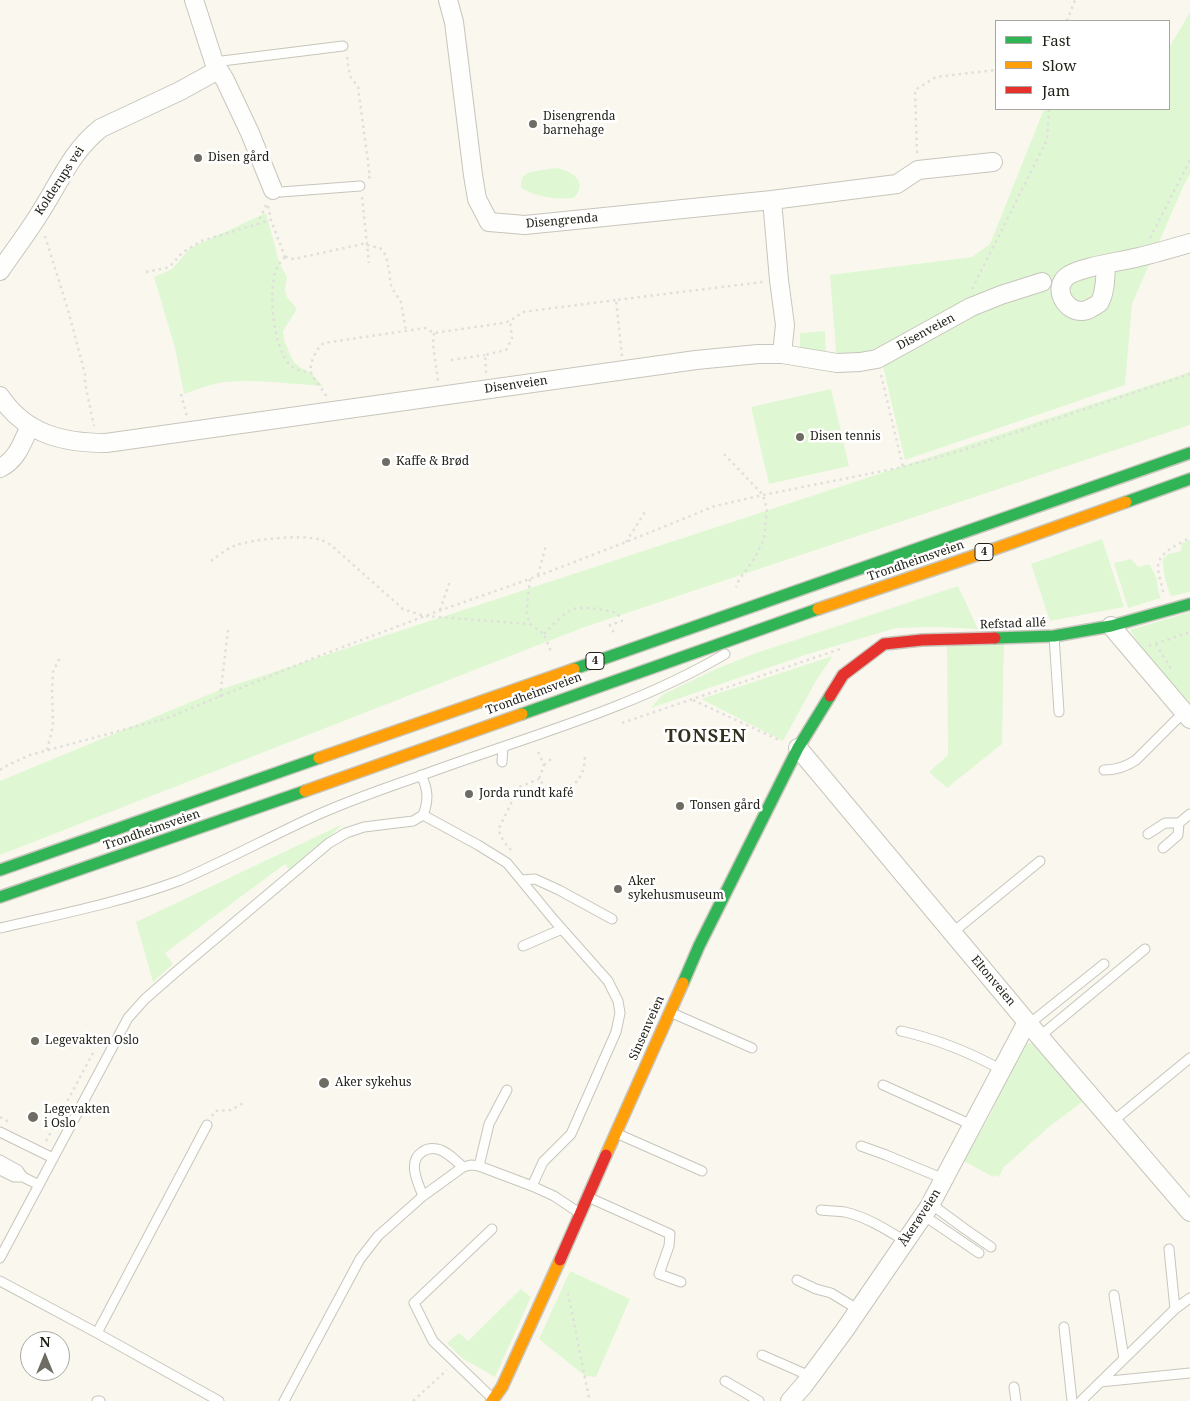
<!DOCTYPE html>
<meta charset="utf-8">
<style>
body{margin:0}
#map{position:relative;width:1190px;height:1401px;overflow:hidden;background:#faf8ee;font-family:"Noto Serif",serif}
canvas{display:block}
.legend{position:absolute;left:995px;top:20px;width:175px;height:90px;box-sizing:border-box;background:#fff;border:1px solid #a7a6a3;margin:0;padding:6px 9px;list-style:none;font-size:15px;color:#222118}
.legend li{display:flex;align-items:center;gap:10px;height:25px}
.legend b{width:25px;border:1px solid #a7a6a3}
.north{position:absolute;left:20px;top:1331px;width:50px;height:50px;box-sizing:border-box;background:#fff;border:1px solid #a7a6a3;border-radius:50%;rotate:0deg;font-size:14px;font-weight:700;line-height:20px;text-align:center;color:#222118}
.north::after{content:'';display:block;margin:auto;width:18px;height:22px;background:#6e6c63;clip-path:polygon(50% 0,100% 100%,50% 72%,0 100%)}
</style>
<div id="map">
<canvas width="1190" height="1401"></canvas>
<ul class="legend">
<li><b style="height:6px;background:#30b455"></b>Fast</li>
<li><b style="height:6px;background:#ff9f0a"></b>Slow</li>
<li><b style="height:6px;background:#e5322d"></b>Jam</li>
</ul>
<div class="north">N</div>
</div>
<script>
const ctx = document.querySelector('canvas').getContext('2d');
ctx.lineJoin = 'round';
function fill(path, color) {
  ctx.fillStyle = color;
  ctx.fill(path, 'evenodd');
}
function stroke(path, color, width, dash) {
  ctx.strokeStyle = color;
  ctx.lineWidth = width;
  ctx.lineCap = dash ? 'butt' : 'round';
  ctx.setLineDash(dash || []);
  ctx.stroke(path);
}
function write(font, color, halo, rows, align = 'center') {
  ctx.font = font + ' "Noto Serif",serif';
  ctx.lineWidth = 5;
  ctx.setLineDash([]);
  ctx.textBaseline = 'middle';
  ctx.strokeStyle = halo;
  ctx.fillStyle = color;
  for (const [text, x, y, turn = 0] of rows) {
    ctx.save();
    ctx.translate(x, y);
    ctx.rotate((+turn || 0) * Math.PI / 180);
    ctx.textAlign = isNaN(turn) ? turn : align;
    if (halo) ctx.strokeText(text, 0, 0);
    ctx.fillText(text, 0, 0);
    ctx.restore();
  }
}
fill(new Path2D(`
 M 1190,12 L 1190,174 L 1183,187 L 1132,304 L 1125,385 L 905,460 L 882,362 L 837,363 L 830,275 L 972,257 L 990,244 L 1044,109 L 1169,109 L 1169,48 Z
 M 555,168 C 571,170 589,181 574,198 C 556,200 537,197 521,188 L 521,182 L 523,176 L 530,172 Z
 M 266,213 L 278,258 L 281,266 L 287,277 L 285,290 L 287,297 L 297,309 L 283,331 L 284,340 L 293,361 L 301,368 L 311,373 L 323,386 C 291,384 257,379 225,382 C 211,384 198,389 184,394 L 175,348 L 154,277 L 172,269 L 190,248 Z
 M 825,331 L 826,355 L 800,352 L 800,333 Z
 M 1190,372 L 1190,425 L 582,628 L 0,855 L 0,781 L 222,689 Z
 M 831,389 L 849,466 L 769,484 L 751,407 Z
 M 1102,539 L 1124,607 L 1050,621 L 1031,564 Z
 M 1190,540 L 1190,592 L 1171,596 C 1166,585 1163,571 1163,559 L 1169,554 L 1181,551 L 1182,543 Z
 M 1131,559 L 1138,567 L 1149,564 C 1152,569 1156,575 1157,581 C 1158,588 1158,591 1161,598 L 1128,608 L 1114,563 Z
 M 958,586 L 978,629 L 938,627 L 896,628 L 808,654 L 651,708 L 662,695 L 716,669 L 756,653 Z
 M 1190,612 L 1190,711 L 1149,659 L 1130,630 Z
 M 1004,644 L 1002,744 L 947,788 L 929,772 L 948,755 L 947,645 Z
 M 833,656 L 817,679 L 783,741 L 701,699 Z
 M 343,824 L 291,872 L 285,864 L 165,953 L 173,964 L 153,982 L 136,922 Z
 M 1028,1043 L 1038,1044 L 1088,1098 L 1050,1126 L 1004,1167 L 999,1177 L 995,1175 L 993,1177 L 964,1161 L 991,1113 L 1018,1054 L 1023,1046 Z
 M 570,1271 L 630,1299 L 596,1377 L 585,1376 L 539,1339 Z
 M 521,1289 L 531,1297 L 495,1377 L 462,1358 L 447,1343 L 459,1333 L 468,1341 Z`), '#dff8d3');
const lane = new Path2D(`
 M 214,62 L 343,46
 M 273,190 L 281,192 L 360,186
 M 1054,636 L 1059,712
 M 502,762 L 503,747
 M 1104,770 C 1116,770 1126,767 1136,760 L 1184,712
 M 421,775 C 428,789 429,800 423,815
 M 423,815 L 478,845 L 507,863 L 554,920 L 608,981 L 618,1001 L 620,1013 L 616,1032 L 571,1134 L 543,1162 L 532,1186 L 554,1196 L 578,1212
 M 1179,823 L 1190,814
 M 1148,834 L 1165,823 L 1179,823 L 1178,835 L 1163,848
 M 522,880 L 535,879 L 559,890 L 612,919
 M 0,928 C 61,914 122,902 181,880 C 227,860 271,836 317,815 C 351,800 385,788 420,776 C 522,738 630,710 725,654
 M 952,933 L 1040,861
 M 523,946 L 562,929
 M 672,1013 L 752,1048
 M 1029,1024 L 1104,964
 M 901,1031 C 937,1039 969,1052 1002,1070
 M 1039,1037 L 1145,949
 M 883,1085 L 972,1125
 M 1112,1122 L 1190,1058
 M 0,1132 L 53,1158
 M 618,1134 L 702,1171
 M 861,1146 L 886,1155 L 944,1179
 M 0,1160 L 18,1170 L 23,1177 L 39,1185
 M 479,1166 L 489,1124 L 507,1090
 M 0,1170 L 14,1177 L 23,1177
 M 423,1196 C 418,1183 407,1162 422,1152 C 426,1149 432,1148 437,1149 C 447,1151 456,1161 463,1167
 M 590,1198 L 670,1234 L 669,1246 L 659,1274 L 681,1282
 M 931,1204 L 965,1229 L 991,1247
 M 821,1210 C 829,1211 837,1211 845,1212 C 867,1217 887,1230 905,1241
 M 923,1215 L 979,1253
 M 1169,1249 L 1175,1309
 M 0,1258 L 128,1018 L 145,999 L 177,971 L 329,843 L 346,833 L 364,827 L 413,821 L 423,815
 M 797,1280 L 816,1289 L 831,1293 L 859,1310
 M 0,1281 L 97,1333 L 219,1401
 M 1114,1295 L 1124,1359
 M 1064,1327 L 1072,1401
 M 97,1333 L 207,1125
 M 762,1355 L 810,1376
 M 725,1381 L 759,1401
 M 1100,1382 L 1190,1373
 M 1014,1387 L 1016,1401
 M 491,1397 L 433,1341 L 414,1303 L 492,1229
 M 97,1401 L 100,1401
 M 284,1401 L 360,1259 L 378,1236 L 423,1196 L 463,1167 L 471,1165 L 479,1166 L 532,1186
 M 1081,1401 L 1175,1309 L 1190,1298`);
const street = new Path2D(`
 M 194,0 L 214,62 L 225,80 L 250,133 L 273,190
 M 448,0 L 454,22 L 473,175 L 477,199 L 489,222 L 525,225 L 772,200 L 779,280 L 785,325 L 782,354
 M 772,200 L 897,184 L 918,170 L 993,162
 M 1106,264 C 1105,277 1106,290 1100,302 C 1098,305 1094,306 1091,308 C 1070,321 1048,288 1069,275 C 1085,266 1119,262 1139,257 C 1156,253 1173,248 1190,243
 M 0,271 C 13,252 26,235 38,216 C 58,186 71,151 101,128 L 180,91 L 218,70
 M 0,396 C 25,434 63,443 106,443 L 696,360 L 758,354 L 782,354 L 837,363 L 860,362 L 877,359 L 971,307 L 1001,295 L 1042,282
 M 0,468 C 17,460 22,443 30,426
 M 1111,626 L 1190,719
 M 798,748 L 1027,1022 L 1190,1212
 M 790,1401 L 804,1385 L 844,1331 L 929,1207 L 1027,1022`);
const fast = new Path2D(`
 M 1126,502 L 1190,479
 M 995,638 L 1054,636 L 1111,626 L 1190,604
 M 574,669 L 1190,453
 M 522,714 L 818,609
 M 0,870 L 319,758
 M 0,897 L 305,791
 M 683,983 L 699,946 L 798,748 L 830,696`);
const slow = new Path2D(`
 M 818,609 L 1000,547 L 1126,502
 M 319,758 L 574,669
 M 305,791 L 522,714
 M 606,1155 L 683,983
 M 492,1401 L 502,1387 L 560,1260`);
const jam = new Path2D(`
 M 830,696 L 843,675 L 884,644 L 922,640 L 995,638
 M 560,1260 L 606,1155`);
stroke(lane, '#c7c5bc', 11);
stroke(street, '#c7c5bc', 20);
stroke(fast, '#c7c5bc', 14);
stroke(slow, '#c7c5bc', 14);
stroke(jam, '#c7c5bc', 14);
stroke(new Path2D(`
 M 1067,21 L 1075,0
 M 347,57 L 350,76 L 358,87 L 370,177 L 368,177
 M 917,153 L 915,90 L 936,77 L 996,70
 M 362,197 L 369,263
 M 268,206 L 271,220 L 285,257
 M 257,225 L 267,203
 M 45,236 L 68,310 L 85,374 L 85,383 L 94,426
 M 1150,238 L 1190,160
 M 367,245 L 380,248 L 383,251 L 386,256 L 390,275 L 390,282 L 392,288 L 401,302 L 406,331
 M 285,257 C 281,261 278,265 276,270 C 268,292 273,346 289,364 C 295,370 303,372 311,372
 M 285,257 L 294,259 L 367,243
 M 146,272 L 166,268 L 171,265 L 182,253 L 201,241 L 271,220
 M 972,289 L 1047,140 L 1049,109
 M 434,333 L 433,344 L 438,381
 M 622,356 L 616,300 L 763,282
 M 451,360 L 485,355
 M 486,373 L 485,355 L 506,350 L 512,338 L 510,321
 M 881,375 L 903,467
 M 181,394 L 187,417
 M 326,396 C 323,389 312,378 311,372 C 309,363 317,347 324,343 L 425,328 L 434,333 L 503,323 L 510,321 L 523,312 L 616,300
 M 724,454 L 763,495 L 767,509 L 764,539 L 754,559 L 739,580 L 736,587
 M 626,542 L 645,512
 M 211,561 C 218,556 226,549 234,546 C 252,539 303,534 321,540 C 324,541 328,543 331,545 L 403,609 L 424,616 L 530,624
 M 538,575 L 546,545
 M 530,579 L 527,606 L 527,615 L 530,624 L 544,634 L 552,654
 M 1163,592 C 1162,584 1158,575 1158,567 C 1158,552 1179,544 1190,538
 M 440,610 L 450,581
 M 544,634 C 552,626 563,613 574,609 C 588,606 603,610 617,613 L 622,621 L 610,625 L 614,633
 M 1156,644 L 1173,672
 M 1149,646 L 1190,632
 M 220,697 L 228,630
 M 693,700 L 781,741
 M 622,723 L 843,648
 M 47,750 L 53,726 L 52,690 L 53,672 L 60,657
 M 538,752 L 544,765 L 539,779 L 546,788 L 558,790 L 568,787 L 578,781 L 584,768 L 585,756
 M 544,765 L 551,759
 M 0,770 L 8,765 L 30,755 L 167,718 L 319,656 L 433,613 L 538,576 L 626,542 L 715,506 L 763,495 L 903,467 L 963,450 L 1190,374
 M 511,850 C 506,844 499,837 499,828 L 519,787 L 539,779
 M 212,1116 L 215,1111 L 231,1110 L 245,1102
 M 0,1117 L 9,1122
 M 46,1141 L 94,1051
 M 568,1293 L 588,1393 L 590,1401
 M 413,1401 L 447,1370`), '#e0dfdc', 2.5, [2.5, 4]);
stroke(lane, '#fefefc', 9);
stroke(street, '#fefefc', 18);
stroke(fast, '#30b455', 11);
stroke(slow, '#ff9f0a', 11);
stroke(jam, '#e5322d', 11);
for (const [x, y, r, color] of [
 [533,124,5,"#6e6c63"],
 [198,158,5,"#6e6c63"],
 [800,437,5,"#6e6c63"],
 [386,462,5,"#6e6c63"],
 [469,794,5,"#6e6c63"],
 [680,806,5,"#6e6c63"],
 [618,889,5,"#6e6c63"],
 [35,1041,5,"#6e6c63"],
 [324,1083,6,"#6e6c63"],
 [33,1117,6,"#6e6c63"]
]) {
  const dot = new Path2D();
  dot.arc(x, y, r, 0, 2 * Math.PI);
  ctx.fillStyle = color;
  ctx.fill(dot);
  stroke(dot, '#fff', 2);
}
for (const [x, y, w] of [
 [984,552,18],
 [595,661,18]
]) {
  const box = new Path2D();
  box.roundRect(x - w / 2, y - 8.5, w, 17, 4);
  ctx.fillStyle = '#fff';
  ctx.fill(box);
  stroke(box, '#222118', 1);
}
write('bold 11px', '#222118', null, [
 ["4",984,552],
 ["4",595,661]
]);
write('12px', '#222118', '#fff', [
 ["Disengrenda",543,117],
 ["barnehage",543,131],
 ["Disen gård",208,158],
 ["Disen tennis",810,437],
 ["Kaffe & Brød",396,462],
 ["Jorda rundt kafé",479,794],
 ["Tonsen gård",690,806],
 ["Aker",628,882],
 ["sykehusmuseum",628,896],
 ["Legevakten Oslo",45,1041],
 ["Aker sykehus",335,1083],
 ["Legevakten",44,1110],
 ["i Oslo",44,1124]
], 'left');
write('12px', '#222118', '#fff', [
 ["Kolderups vei",60,181,-57],
 ["Disengrenda",562,221,-5],
 ["Disenveien",926,332,-28],
 ["Disenveien",516,385,-8],
 ["Trondheimsveien",916,561,-19],
 ["Refstad allé",1013,624,-2],
 ["Trondheimsveien",534,694,-20],
 ["Trondheimsveien",152,830,-19],
 ["Eltonveien",993,981,50],
 ["Sinsenveien",647,1028,-66],
 ["Åkerøveien",920,1218,-57]
]);
ctx.letterSpacing = '1px';
write('bold 18px', '#33301e', '#fff', [
 ["TONSEN",706,737]
]);
ctx.letterSpacing = '0px';
</script>
